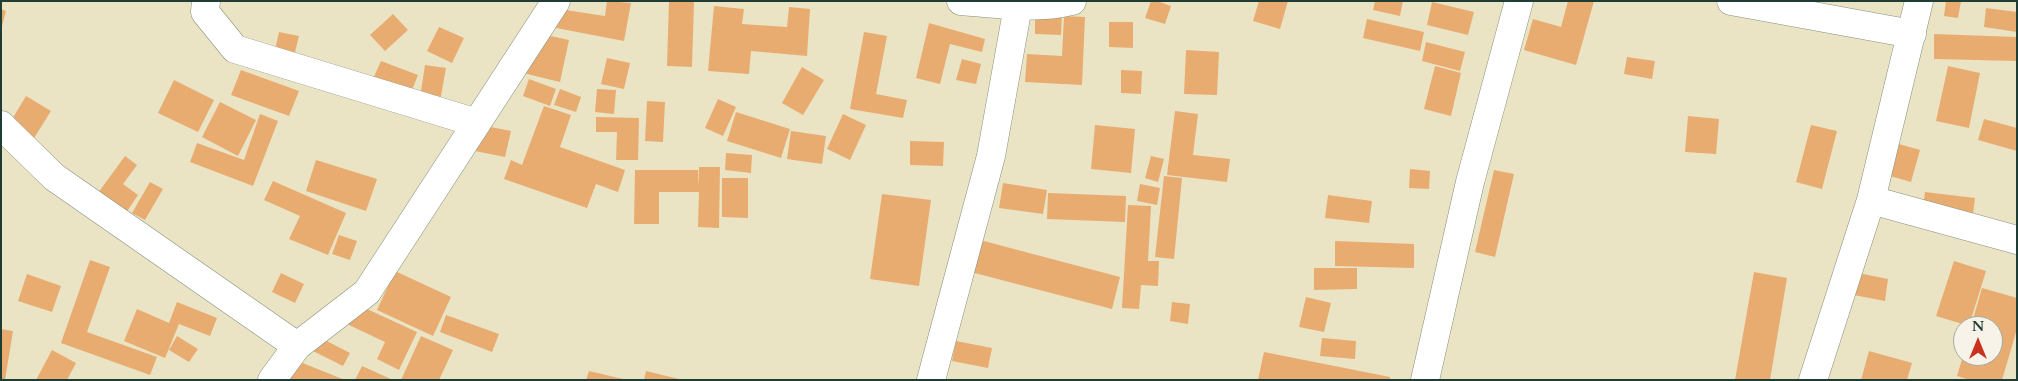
<!DOCTYPE html>
<style>
body{margin:0}
#map{position:relative;width:2018px;height:381px;overflow:hidden;background:#eae4c5;font-family:Cardo,serif}
canvas{display:block}
.frame{position:absolute;inset:0;border:2px solid #1f3d34;pointer-events:none}
.north{position:absolute;left:1953px;top:316px;width:50px;height:50px;box-sizing:border-box;background:#f7f3e8;border:1px solid #a1aaa0;border-radius:50%;rotate:0deg;font-size:14px;font-weight:700;line-height:20px;text-align:center;color:#1f3d34}
.north::after{content:'';display:block;margin:auto;width:18px;height:22px;background:#c8321e;clip-path:polygon(50% 0,100% 100%,50% 72%,0 100%)}
</style>
<div id="map">
<canvas width="2018" height="381"></canvas>
<div class="frame"></div>
<div class="north">N</div>
</div>
<script>
const ctx = document.querySelector('canvas').getContext('2d');
ctx.lineJoin = 'round';
function fill(path, color) {
  ctx.fillStyle = color;
  ctx.fill(path, 'evenodd');
}
function stroke(path, color, width, dash) {
  ctx.strokeStyle = color;
  ctx.lineWidth = width;
  ctx.lineCap = dash ? 'butt' : 'round';
  ctx.setLineDash(dash || []);
  ctx.stroke(path);
}
fill(new Path2D(`
 M 607,1 L 631,3 L 624,41 L 556,28 L 559,9 L 605,16 Z
 M 669,1 L 694,1 L 692,67 L 667,66 Z
 M 1151,1 L 1157,1 L 1171,6 L 1165,24 L 1145,18 Z
 M 1259,1 L 1288,1 L 1280,29 L 1253,21 Z
 M 1375,1 L 1403,1 L 1400,16 L 1373,10 Z
 M 1568,1 L 1594,1 L 1576,65 L 1524,50 L 1533,19 L 1561,27 Z
 M 1946,1 L 1961,1 L 1958,18 L 1944,16 Z
 M 1432,2 L 1474,12 L 1468,35 L 1427,25 Z
 M 714,6 L 744,9 L 742,24 L 787,27 L 789,7 L 810,9 L 807,56 L 751,51 L 749,74 L 708,71 Z
 M 1986,8 L 2017,12 L 2017,32 L 1984,27 Z
 M 1,9 L 6,11 L 2,26 L 1,26 Z
 M 393,14 L 408,30 L 385,51 L 370,35 Z
 M 1035,14 L 1062,14 L 1061,35 L 1035,34 Z
 M 1064,16 L 1085,17 L 1082,85 L 1025,82 L 1027,54 L 1062,56 Z
 M 1367,19 L 1424,32 L 1420,51 L 1363,38 Z
 M 1109,22 L 1133,22 L 1133,48 L 1109,47 Z
 M 929,23 L 985,39 L 982,52 L 950,44 L 940,84 L 916,78 Z
 M 439,27 L 464,38 L 452,63 L 427,51 Z
 M 279,32 L 299,36 L 294,56 L 275,50 Z
 M 532,32 L 569,40 L 560,82 L 523,73 Z
 M 864,32 L 887,36 L 876,94 L 907,100 L 903,118 L 850,109 Z
 M 1934,34 L 2017,37 L 2017,61 L 1934,59 Z
 M 1426,42 L 1465,52 L 1460,71 L 1422,61 Z
 M 1186,50 L 1219,52 L 1217,95 L 1184,94 Z
 M 1627,57 L 1655,61 L 1652,79 L 1624,74 Z
 M 607,58 L 630,63 L 624,89 L 601,84 Z
 M 962,59 L 981,64 L 976,84 L 956,80 Z
 M 381,61 L 418,75 L 410,95 L 372,81 Z
 M 425,65 L 446,68 L 439,107 L 419,104 Z
 M 1435,66 L 1461,73 L 1451,116 L 1424,109 Z
 M 1948,66 L 1980,73 L 1969,128 L 1936,121 Z
 M 802,67 L 824,80 L 803,115 L 782,103 Z
 M 241,70 L 299,91 L 289,116 L 231,95 Z
 M 1121,70 L 1142,71 L 1141,94 L 1121,93 Z
 M 529,79 L 556,89 L 550,106 L 523,96 Z
 M 174,80 L 214,100 L 198,132 L 158,113 Z
 M 560,89 L 581,97 L 576,112 L 554,105 Z
 M 597,89 L 616,90 L 614,114 L 595,112 Z
 M 26,96 L 51,111 L 26,151 L 11,121 Z
 M 718,99 L 736,107 L 723,136 L 705,128 Z
 M 647,101 L 665,102 L 663,142 L 645,141 Z
 M 220,102 L 256,120 L 238,156 L 202,137 Z
 M 544,106 L 571,115 L 560,147 L 625,170 L 618,192 L 596,184 L 587,208 L 504,179 L 511,160 L 522,165 Z
 M 1175,111 L 1198,114 L 1193,155 L 1230,159 L 1227,182 L 1167,175 Z
 M 736,112 L 790,129 L 781,158 L 727,141 Z
 M 260,114 L 278,121 L 253,186 L 190,162 L 197,143 L 244,160 Z
 M 843,114 L 866,125 L 850,160 L 827,149 Z
 M 1688,116 L 1719,119 L 1716,154 L 1685,152 Z
 M 596,117 L 639,118 L 638,160 L 616,160 L 617,132 L 596,132 Z
 M 1984,119 L 2017,128 L 2017,151 L 1978,140 Z
 M 470,123 L 511,131 L 505,157 L 465,149 Z
 M 1095,125 L 1135,129 L 1131,173 L 1091,169 Z
 M 1811,125 L 1837,131 L 1822,189 L 1796,182 Z
 M 791,131 L 826,136 L 822,164 L 787,159 Z
 M 910,141 L 944,142 L 943,166 L 910,165 Z
 M 1899,144 L 1920,150 L 1911,182 L 1890,176 Z
 M 726,153 L 752,155 L 751,173 L 725,170 Z
 M 125,156 L 137,165 L 123,184 L 138,195 L 126,213 L 98,193 Z
 M 1151,156 L 1164,159 L 1158,182 L 1145,178 Z
 M 316,160 L 377,179 L 366,211 L 306,191 Z
 M 699,167 L 720,167 L 719,228 L 698,227 L 699,192 L 659,192 L 659,224 L 634,224 L 635,170 L 698,170 L 699,188 Z
 M 1410,169 L 1430,171 L 1429,189 L 1409,188 Z
 M 1494,170 L 1514,174 L 1495,257 L 1475,252 Z
 M 1164,176 L 1182,178 L 1174,259 L 1155,257 Z
 M 722,178 L 748,178 L 748,218 L 722,217 Z
 M 273,181 L 346,213 L 328,255 L 289,239 L 300,216 L 264,200 Z
 M 150,182 L 163,189 L 145,220 L 132,213 Z
 M 1003,183 L 1047,190 L 1043,214 L 999,208 Z
 M 1140,184 L 1160,188 L 1157,205 L 1137,201 Z
 M 1925,192 L 1975,198 L 1973,214 L 1923,208 Z
 M 1048,193 L 1126,196 L 1125,222 L 1047,219 Z
 M 882,194 L 931,200 L 919,286 L 870,279 Z
 M 1328,195 L 1372,201 L 1369,223 L 1325,218 Z
 M 1128,205 L 1151,206 L 1148,261 L 1159,261 L 1158,286 L 1141,285 L 1139,309 L 1122,308 Z
 M 339,235 L 357,241 L 350,260 L 332,254 Z
 M 980,240 L 1120,277 L 1112,309 L 971,272 Z
 M 1335,241 L 1414,244 L 1414,268 L 1335,266 Z
 M 90,260 L 110,267 L 87,332 L 157,357 L 150,375 L 61,343 Z
 M 1954,261 L 1986,271 L 1969,326 L 1936,316 Z
 M 1314,268 L 1357,268 L 1357,289 L 1314,290 Z
 M 395,271 L 451,297 L 433,336 L 377,310 Z
 M 1754,272 L 1787,278 L 1770,380 L 1735,380 Z
 M 281,273 L 304,284 L 295,303 L 272,292 Z
 M 1858,273 L 1888,279 L 1885,301 L 1854,295 Z
 M 27,274 L 61,286 L 52,312 L 18,301 Z
 M 1982,288 L 2017,298 L 2017,329 L 2002,380 L 1970,380 L 1957,376 L 1963,356 L 1993,356 L 1993,326 L 1971,326 Z
 M 1306,297 L 1331,303 L 1324,332 L 1299,327 Z
 M 343,298 L 417,332 L 399,370 L 377,359 L 385,342 L 334,318 Z
 M 177,302 L 217,318 L 210,336 L 179,324 L 165,358 L 124,341 L 137,309 L 169,323 Z
 M 1172,302 L 1190,304 L 1188,324 L 1170,321 Z
 M 446,315 L 499,334 L 492,352 L 440,332 Z
 M 1,329 L 13,331 L 5,380 L 1,380 Z
 M 177,336 L 198,349 L 189,362 L 169,350 Z
 M 421,336 L 453,350 L 439,380 L 401,380 Z
 M 321,338 L 350,353 L 343,366 L 313,351 Z
 M 1322,338 L 1356,341 L 1355,359 L 1320,356 Z
 M 956,341 L 992,348 L 988,368 L 952,361 Z
 M 52,350 L 76,363 L 67,380 L 36,380 Z
 M 1869,351 L 1912,363 L 1907,380 L 1861,380 Z
 M 1264,352 L 1390,377 L 1390,380 L 1258,380 Z
 M 290,358 L 345,380 L 282,380 Z
 M 362,366 L 393,380 L 355,380 Z
 M 589,371 L 623,379 L 623,380 L 586,380 Z
 M 646,371 L 679,379 L 679,380 L 644,380 Z`), '#e8ac71');
const minor = new Path2D(`
 M 206,1 L 205,12 L 235,49 L 477,123
 M 961,1 C 998,4 1036,10 1072,1
 M 1731,1 L 1912,34
 M 1,125 L 54,177 L 297,346
 M 1871,200 L 2017,240
 M 272,380 L 297,346 L 367,292 L 556,1
 M 931,380 L 991,156 L 1018,6
 M 1425,380 L 1470,182 L 1519,1
 M 1813,380 L 1871,200 L 1919,1`);
stroke(minor, '#84907c', 29);
stroke(minor, '#fff', 28);
</script>
